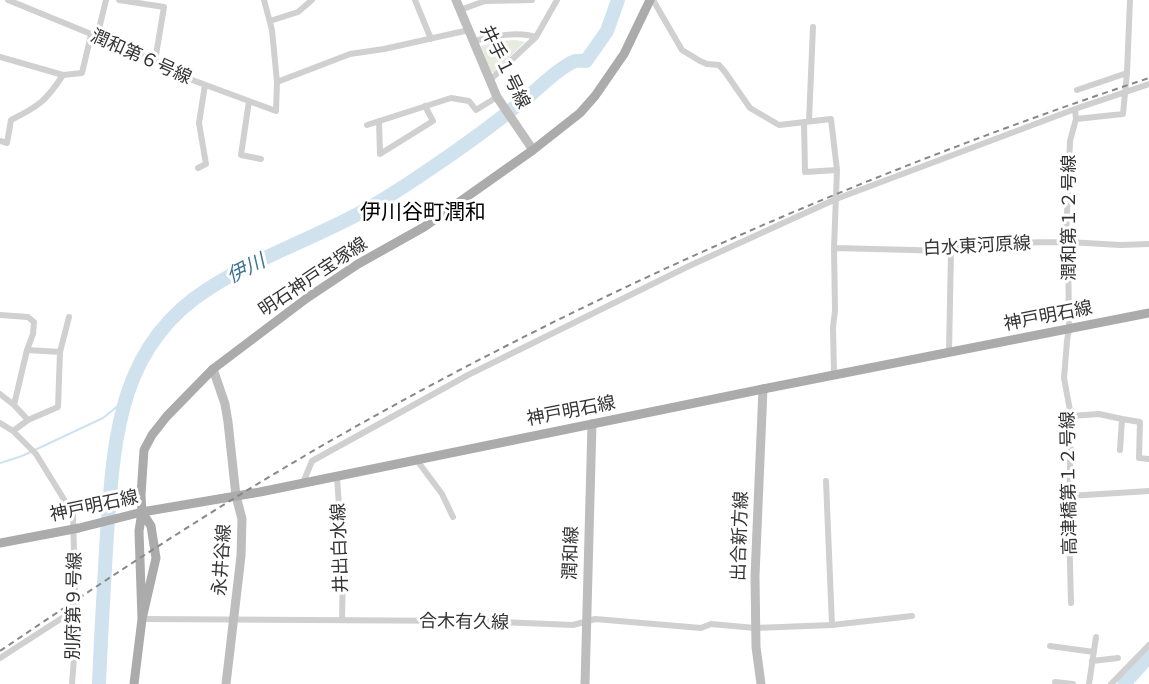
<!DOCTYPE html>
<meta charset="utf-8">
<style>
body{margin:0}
canvas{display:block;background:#fff}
</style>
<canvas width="1149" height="684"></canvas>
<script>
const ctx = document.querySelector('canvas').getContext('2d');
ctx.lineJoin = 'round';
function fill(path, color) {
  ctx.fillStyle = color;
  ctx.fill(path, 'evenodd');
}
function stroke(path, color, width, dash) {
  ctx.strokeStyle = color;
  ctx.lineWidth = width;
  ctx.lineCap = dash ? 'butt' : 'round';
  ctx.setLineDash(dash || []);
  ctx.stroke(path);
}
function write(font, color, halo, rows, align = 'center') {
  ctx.font = font + ' "Public Sans","Noto Sans JP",sans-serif';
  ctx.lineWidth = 6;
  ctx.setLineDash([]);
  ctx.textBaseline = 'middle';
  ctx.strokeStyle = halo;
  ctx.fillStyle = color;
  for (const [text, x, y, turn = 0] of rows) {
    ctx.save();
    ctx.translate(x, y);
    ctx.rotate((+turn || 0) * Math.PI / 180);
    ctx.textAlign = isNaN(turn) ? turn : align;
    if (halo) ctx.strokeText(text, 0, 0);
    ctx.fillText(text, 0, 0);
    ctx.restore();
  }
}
fill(new Path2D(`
 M 516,40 L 525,42 L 494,72 L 491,72 L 481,46 L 500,41 Z`), '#e6ecdf');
stroke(new Path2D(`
 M 0,463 L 22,456 L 103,418 L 124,401`), '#cfe2ee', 2);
stroke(new Path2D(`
 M 99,684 C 101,634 104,584 107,534 C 114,439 118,346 208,289 C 255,259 309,240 358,214 C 382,201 405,186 427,171 C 463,147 497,122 530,95 C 541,86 560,67 573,62 C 576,60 582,61 586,61 L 607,31 L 618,0
 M 1124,684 L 1149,656`), '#cfe2ee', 14);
stroke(new Path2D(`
 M 8,0 L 152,59 L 176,74 L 276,111 L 277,82 L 272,30 L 264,0
 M 119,0 L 164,7 L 155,61
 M 415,0 L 431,39
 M 653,0 L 682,50 L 700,61 L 707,64 L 719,65 L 725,72 L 750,108 L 779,125 L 831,119 L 837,170 L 834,248
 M 460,10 L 485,1 L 532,0
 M 270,21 L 298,12 L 312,0
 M 97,37 L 106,0
 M 474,41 C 491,36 519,31 536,37
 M 0,57 L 63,75
 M 490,80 L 536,37 L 557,0
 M 277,82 L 350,54 L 384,49 L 469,30
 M 1077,90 L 1127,73 L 1130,0
 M 249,101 L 241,155 L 261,159
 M 1076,119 L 1123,114 L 1127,73
 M 379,121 L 380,154 L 433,121 L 425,106
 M 809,121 L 813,27
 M 804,122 L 805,172 L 837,170
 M 367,125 L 451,98 L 469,101 L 476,110 L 497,97
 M 0,141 L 7,143 L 11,120 C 39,106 46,101 63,75 L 82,73 L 91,35
 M 198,168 L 206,164 L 199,123 L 205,85
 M 0,315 L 28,317 L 34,322 L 33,334 L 27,350 L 14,405
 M 60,352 L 69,317
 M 949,352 L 951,251
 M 834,375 L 833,327 L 835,311 L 834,248 L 951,251 L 972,243 L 1068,242 L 1120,245 L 1149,244
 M 0,394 L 14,405 L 28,420
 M 1071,416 L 1099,414 L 1122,419 L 1140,422 L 1139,458 L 1149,459
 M 0,423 L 13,431 L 36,454 L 73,514 L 76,632 L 72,684
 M 13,431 L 28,420 L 58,407 L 60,352 L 27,350
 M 1120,450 L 1122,419
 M 416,459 L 442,494 L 453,517
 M 337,476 L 343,567 L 342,620
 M 826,481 L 832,625
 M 303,483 L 312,461 L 468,375 L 689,266 L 836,199 L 1075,109 L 1149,84
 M 1069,496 L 1149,491
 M 1071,603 L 1069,523 L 1071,416 L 1064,378 L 1067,341 L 1069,329 L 1068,242 L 1066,238 L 1070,141 L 1076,119 L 1075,109
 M 142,619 L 475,621 L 573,625 L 595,619 L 701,628 L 711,624 L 755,628 L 832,625 L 912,616
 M 1050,646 L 1094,652
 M 0,658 L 76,609
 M 1092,661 L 1118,658
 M 1055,682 L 1073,684
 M 1089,684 L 1096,637
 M 1111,684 L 1149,645`), '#d0d0d0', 6);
stroke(new Path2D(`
 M 456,0 L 497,97 L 533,150
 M 213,369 L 225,404 L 228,422 L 236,496 L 242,519 L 241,556 L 226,684
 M 585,684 L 592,424
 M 761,684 L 756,647 L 755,576 L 763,389`), '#bdbdbd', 9);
stroke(new Path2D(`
 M 0,543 L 79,528 L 142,512 L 260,492 L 763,389 L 1149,313
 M 142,619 L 139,531 L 142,512 L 141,495 L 144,450 L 152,435 L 167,416 L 213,369 L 307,298 L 358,264 L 424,227 L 533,150 L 580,113 L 595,96 L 624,54 L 650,0
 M 134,684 L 142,619 L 156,558 L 151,526 L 142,512`), '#ababab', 9);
stroke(new Path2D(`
 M 0,651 C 111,576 223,502 339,436 C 596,290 869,171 1149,78`), '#888', 2, [6, 4.5]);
write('18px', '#333', '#fff', [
 ["潤和第６号線",141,57,24],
 ["井手１号線",505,67,64],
 ["潤和第１２号線",1069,218,-90],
 ["白水東河原線",977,246,-3],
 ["明石神戸宝塚線",313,277,-34],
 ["神戸明石線",1048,316,-11],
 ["神戸明石線",571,411,-11],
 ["高津橋第１２号線",1069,483,-91],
 ["神戸明石線",94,506,-12],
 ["出合新方線",740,536,-88],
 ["井出白水線",340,548,-92],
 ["潤和線",571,553,-88],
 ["永井谷線",222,560,-86],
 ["別府第９号線",74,606,-89],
 ["合木有久線",464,622,1]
]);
write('italic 20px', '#3f7597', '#fff', [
 ["伊川",246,269,-27]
]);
write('21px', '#000', '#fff', [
 ["伊川谷町潤和",423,213]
]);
</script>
